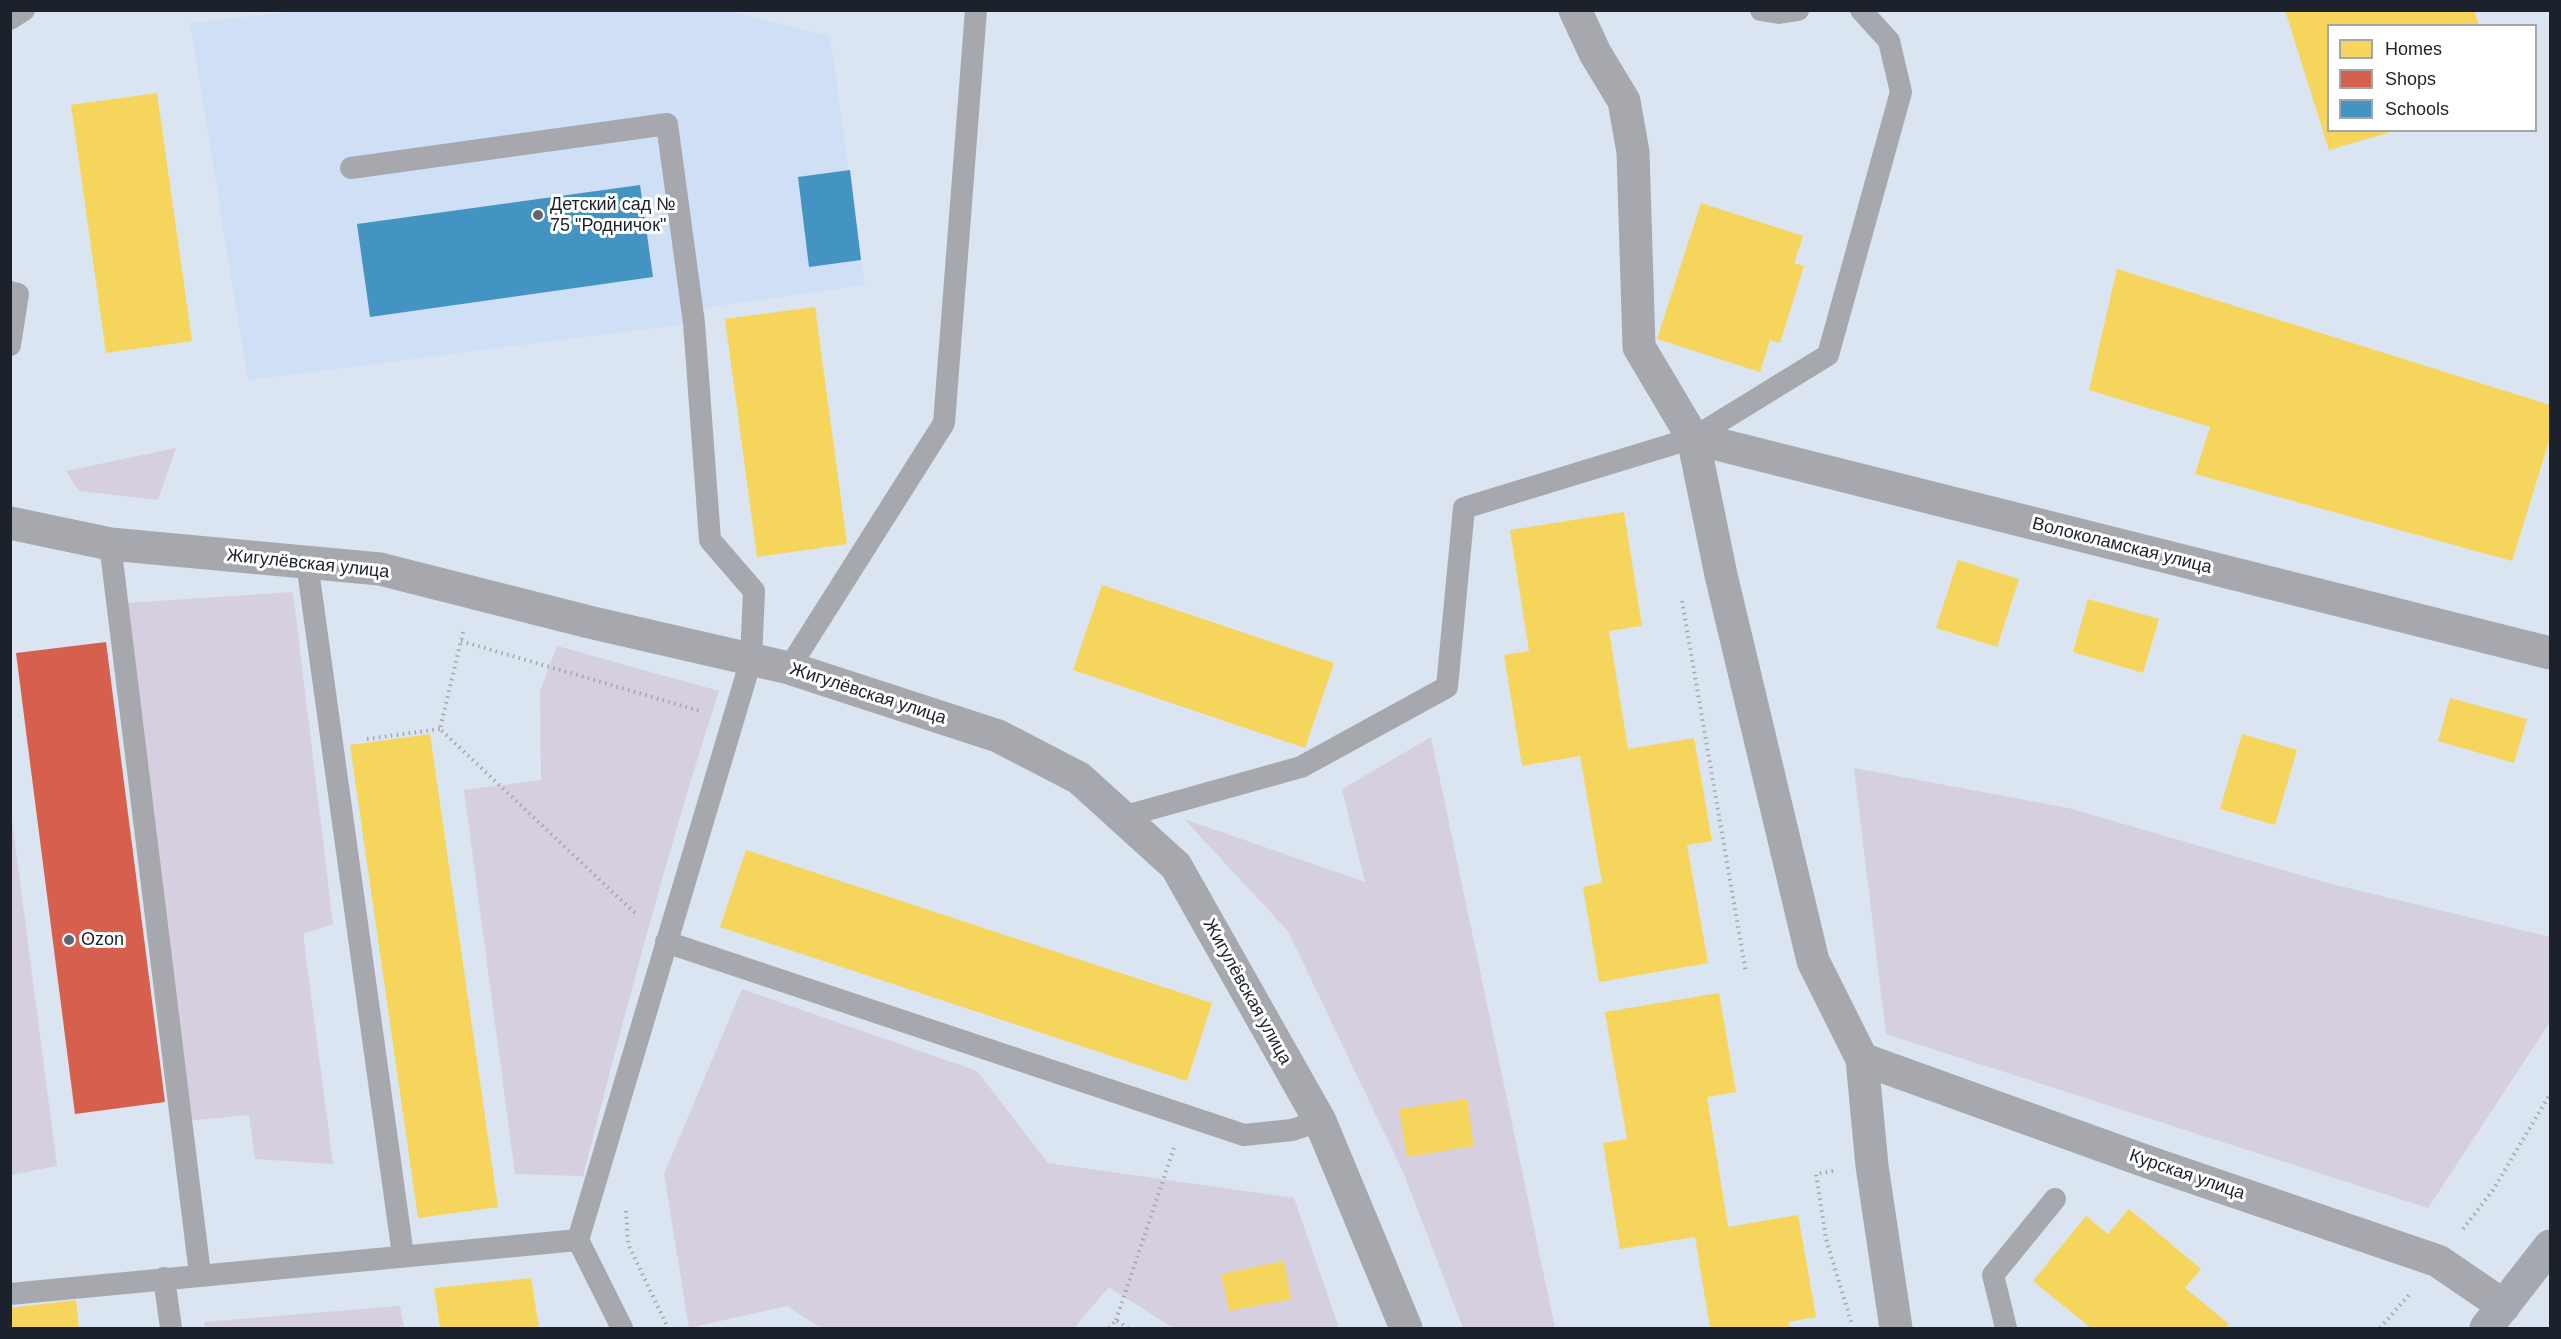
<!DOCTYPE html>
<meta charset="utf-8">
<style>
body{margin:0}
#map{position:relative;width:2561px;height:1339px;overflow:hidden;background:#dbe4f1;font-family:Helvetica,sans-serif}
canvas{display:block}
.frame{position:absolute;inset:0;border:12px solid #1c222b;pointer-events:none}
.legend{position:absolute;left:2327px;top:24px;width:210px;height:108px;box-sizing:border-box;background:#fff;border:2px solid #a4a7aa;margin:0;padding:8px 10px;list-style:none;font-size:18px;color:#1c222b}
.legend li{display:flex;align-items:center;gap:12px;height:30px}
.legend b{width:30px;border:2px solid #a4a7aa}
</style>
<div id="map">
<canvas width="2561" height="1339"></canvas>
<div class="frame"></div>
<ul class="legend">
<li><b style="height:16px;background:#f6d55c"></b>Homes</li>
<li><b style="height:16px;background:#d6604d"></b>Shops</li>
<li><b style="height:16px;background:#4393c3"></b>Schools</li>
</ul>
</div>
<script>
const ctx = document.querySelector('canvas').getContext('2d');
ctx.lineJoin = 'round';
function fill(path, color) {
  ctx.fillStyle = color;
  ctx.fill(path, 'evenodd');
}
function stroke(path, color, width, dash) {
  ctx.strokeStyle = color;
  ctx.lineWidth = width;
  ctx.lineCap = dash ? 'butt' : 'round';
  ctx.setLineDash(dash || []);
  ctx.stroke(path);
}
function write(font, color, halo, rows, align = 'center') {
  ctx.font = font + ' Helvetica,sans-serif';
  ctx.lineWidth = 6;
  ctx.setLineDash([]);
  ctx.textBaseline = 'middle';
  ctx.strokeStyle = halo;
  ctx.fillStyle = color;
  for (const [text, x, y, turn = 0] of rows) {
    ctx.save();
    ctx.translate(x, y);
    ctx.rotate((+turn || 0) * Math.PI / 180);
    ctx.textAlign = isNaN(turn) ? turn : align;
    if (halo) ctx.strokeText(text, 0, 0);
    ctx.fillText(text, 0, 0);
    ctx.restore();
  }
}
fill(new Path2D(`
 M 306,10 L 727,10 L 830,36 L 865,285 L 702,308 L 694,323 L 248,380 L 190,23 Z`), '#cfdff6');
fill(new Path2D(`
 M 176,448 L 158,500 L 79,491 L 66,471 Z
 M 293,592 L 333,924 L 303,934 L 333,1164 L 255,1159 L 249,1115 L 185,1121 L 127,603 Z
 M 557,646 L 719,691 C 667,851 625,1013 583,1176 L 515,1174 L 464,790 L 541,780 L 540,691 Z
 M 1431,737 L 1555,1328 L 1463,1328 L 1404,1174 L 1288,931 L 1184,819 L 1365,882 L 1342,789 Z
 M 1854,768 L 2068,808 L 2328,883 L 2550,937 L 2550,1022 L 2428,1208 L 1886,1034 Z
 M 10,805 L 57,1166 L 11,1175 L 10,1175 Z
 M 742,989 L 977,1071 L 1048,1163 L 1294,1198 L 1339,1328 L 1173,1328 L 1109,1287 L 1074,1328 L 821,1328 L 787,1306 L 689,1328 L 664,1174 Z
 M 400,1306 L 404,1328 L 205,1328 L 204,1322 Z`), '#d6cfe0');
fill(new Path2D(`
 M 2285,10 L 2474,10 L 2479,26 L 2328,26 L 2328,130 L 2394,131 L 2329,150 Z
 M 157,93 L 192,341 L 106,353 L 71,105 Z
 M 1701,203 L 1803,236 L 1794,263 L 1804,266 L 1780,343 L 1770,340 L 1760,372 L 1657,339 Z
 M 2117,269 L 2550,405 L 2550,438 L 2512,561 L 2195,474 L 2210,427 L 2089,390 Z
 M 815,307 L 847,544 L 757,557 L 725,319 Z
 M 1624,512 L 1642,626 L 1609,631 L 1628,749 L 1694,738 L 1712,841 L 1687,845 L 1708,963 L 1599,982 L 1583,887 L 1602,883 L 1580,756 L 1522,766 L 1504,655 L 1529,651 L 1510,530 Z
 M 1958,560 L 2019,579 L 1997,647 L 1936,628 Z
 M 1102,585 L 1334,663 L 1305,748 L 1073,670 Z
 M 2088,599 L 2159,619 L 2143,673 L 2073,652 Z
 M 2450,698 L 2527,719 L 2514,763 L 2438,741 Z
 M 430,734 L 498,1207 L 418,1218 L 350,745 Z
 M 2242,734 L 2297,750 L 2275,825 L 2220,809 Z
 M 746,850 L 1212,1003 L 1187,1081 L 720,927 Z
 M 1719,993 L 1736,1092 L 1707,1097 L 1728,1227 L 1798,1215 L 1816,1317 L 1788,1322 L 1790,1328 L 1710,1328 L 1695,1237 L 1620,1249 L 1603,1143 L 1627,1139 L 1605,1012 Z
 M 1467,1099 L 1474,1146 L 1407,1157 L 1399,1109 Z
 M 2129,1209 L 2201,1269 L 2185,1288 L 2229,1324 L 2225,1328 L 2091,1328 L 2033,1281 L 2086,1216 L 2108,1234 Z
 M 1284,1261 L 1291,1299 L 1229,1311 L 1221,1274 Z
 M 531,1278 L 539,1328 L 440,1328 L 434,1288 Z
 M 76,1300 L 79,1328 L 10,1328 L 10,1308 Z`), '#f6d55c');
fill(new Path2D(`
 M 106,642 L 165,1102 L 75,1114 L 16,653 Z`), '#d6604d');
fill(new Path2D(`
 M 850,170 L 861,260 L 809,267 L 798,177 Z
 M 640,185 L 653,277 L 370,317 L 357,224 Z`), '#4393c3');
stroke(new Path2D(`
 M 1682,601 L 1746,973
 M 463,632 L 440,729 L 637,915
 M 461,641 L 700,711
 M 367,739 L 440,729
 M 1833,1171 L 1816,1174 L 1826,1239 L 1852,1325
 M 626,1211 L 628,1244 L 668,1328
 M 2463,1229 L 2493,1190 L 2550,1094
 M 1116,1320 L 1174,1148
 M 1109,1328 L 1116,1320 L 1128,1328
 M 2380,1328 L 2409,1295`), '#a4a7ad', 4, [1.5, 4.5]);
stroke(new Path2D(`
 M 1761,10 L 1779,13 L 1798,10
 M 10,19 L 24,10
 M 351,168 L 667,124 L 694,323 L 710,540 L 754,591 L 751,660 L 578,1240 L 622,1328
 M 10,292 L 18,294 L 10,345
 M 110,544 L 200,1274
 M 307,563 L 403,1255
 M 789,668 L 944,423 L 976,10
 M 1122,817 L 1301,767 L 1447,687 L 1464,508 L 1693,438 L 1828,355 L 1901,92 L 1889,41 L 1861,10
 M 666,942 L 1244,1135 L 1292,1130 L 1320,1121
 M 164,1278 L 171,1328
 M 10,1294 L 578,1240
 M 2006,1328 L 1993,1275 L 2055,1199`), '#a6a8ad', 22);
stroke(new Path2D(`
 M 1575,10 L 1595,53 L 1624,101 L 1633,152 L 1639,347 L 1693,438 L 1721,575 L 1813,961 L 1862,1059 L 1872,1166 L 1896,1328
 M 1693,438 L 2550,653
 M 10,523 L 110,544 L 380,569 L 589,622 L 789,668 L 998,736 L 1079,778 L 1176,866 L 1320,1121 L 1406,1328
 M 1862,1059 L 2148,1162 L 2438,1261 L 2504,1306`), '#a6a8ad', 33);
stroke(new Path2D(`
 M 2486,1328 L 2550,1246`), '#a5a8ae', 33);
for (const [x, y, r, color] of [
 [538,215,6,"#5f6670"],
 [69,940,6,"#5f6670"]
]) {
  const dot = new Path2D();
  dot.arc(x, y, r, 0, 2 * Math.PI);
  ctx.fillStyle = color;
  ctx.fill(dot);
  stroke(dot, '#fff', 2);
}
write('18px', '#1c222b', '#fff', [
 ["Детский сад №",550,205],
 ["75 \"Родничок\"",550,226],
 ["Ozon",81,940]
], 'left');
write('18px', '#1c222b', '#fff', [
 ["Волоколамская улица",2122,546,14],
 ["Жигулёвская улица",308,564,6],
 ["Жигулёвская улица",868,694,18],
 ["Жигулёвская улица",1247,992,61],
 ["Курская улица",2187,1175,19]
]);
</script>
